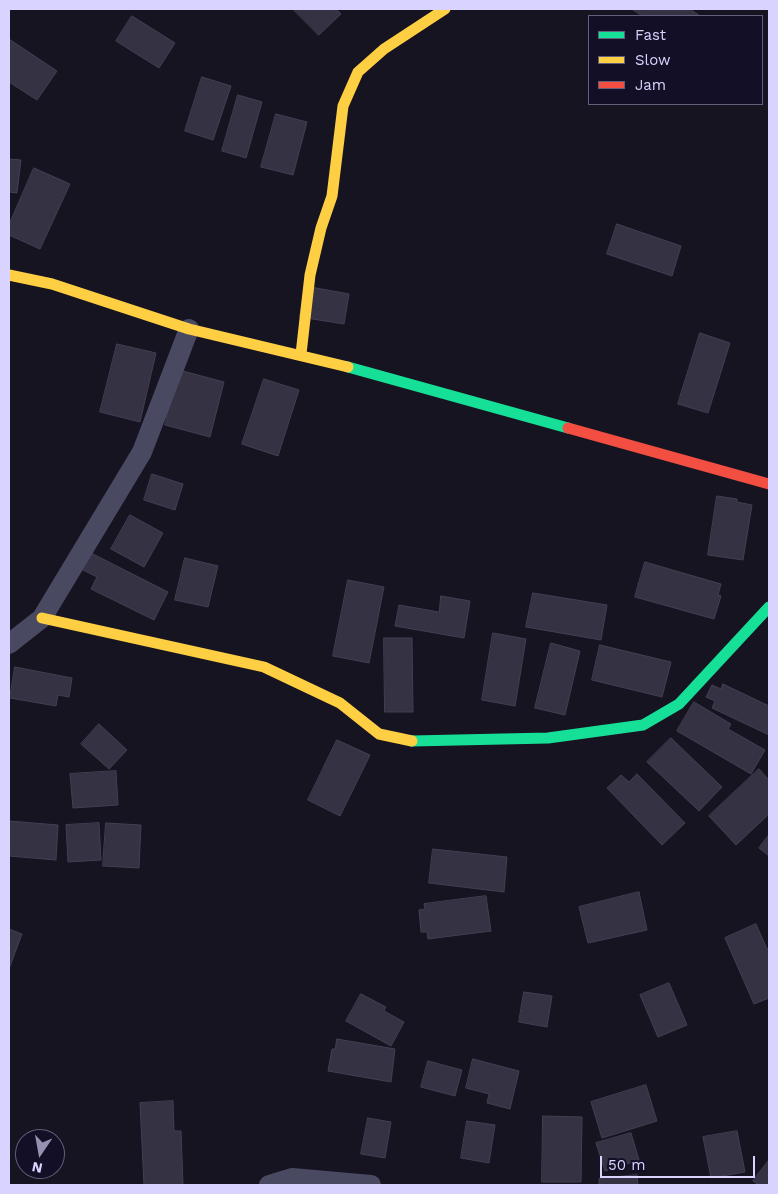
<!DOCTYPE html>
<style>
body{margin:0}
#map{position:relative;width:778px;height:1194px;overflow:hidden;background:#161421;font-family:"Work Sans",sans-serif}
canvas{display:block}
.frame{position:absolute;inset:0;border:10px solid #d9d4ff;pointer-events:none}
.legend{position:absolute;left:588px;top:15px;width:175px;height:90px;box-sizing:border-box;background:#130f26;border:1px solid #625e7d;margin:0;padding:6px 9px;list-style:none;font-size:15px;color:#d9d4ff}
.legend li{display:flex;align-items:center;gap:10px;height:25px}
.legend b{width:25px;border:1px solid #625e7d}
.north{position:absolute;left:15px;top:1129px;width:50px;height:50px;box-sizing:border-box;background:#130f26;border:1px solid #625e7d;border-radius:50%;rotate:192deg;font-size:14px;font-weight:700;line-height:20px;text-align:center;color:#d9d4ff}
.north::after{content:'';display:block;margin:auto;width:18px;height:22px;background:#9591b1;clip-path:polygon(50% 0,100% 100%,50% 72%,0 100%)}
.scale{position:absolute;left:600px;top:1156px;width:155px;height:22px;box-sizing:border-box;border:2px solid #d9d4ff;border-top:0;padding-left:6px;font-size:15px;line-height:18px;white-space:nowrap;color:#d9d4ff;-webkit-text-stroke:4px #130f26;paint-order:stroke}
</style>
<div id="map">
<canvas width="778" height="1194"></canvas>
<div class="frame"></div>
<ul class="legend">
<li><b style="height:6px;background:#16e098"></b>Fast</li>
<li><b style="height:6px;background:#ffcf43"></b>Slow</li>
<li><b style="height:6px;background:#f24e42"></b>Jam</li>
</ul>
<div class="north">N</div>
<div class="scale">50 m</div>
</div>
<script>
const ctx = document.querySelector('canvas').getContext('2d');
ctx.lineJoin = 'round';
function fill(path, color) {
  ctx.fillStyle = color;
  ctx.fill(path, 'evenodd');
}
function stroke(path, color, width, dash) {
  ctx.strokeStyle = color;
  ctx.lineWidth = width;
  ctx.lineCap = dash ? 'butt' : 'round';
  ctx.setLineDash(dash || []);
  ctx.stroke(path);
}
const building = new Path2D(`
 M 293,9 L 336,9 L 341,14 L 319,35 Z
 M 632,9 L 690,9 L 700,16 L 643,16 Z
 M 132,16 L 175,43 L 159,68 L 116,41 Z
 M 9,39 L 57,71 L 37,100 L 9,82 Z
 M 202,77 L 231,86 L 213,140 L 185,131 Z
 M 238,95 L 262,102 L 246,158 L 222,151 Z
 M 276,114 L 307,122 L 293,175 L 261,167 Z
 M 9,159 L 21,160 L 17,193 L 9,192 Z
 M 34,168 L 70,184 L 40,249 L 9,235 L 9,225 Z
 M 617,224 L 681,246 L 672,276 L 607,254 Z
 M 305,286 L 349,294 L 344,324 L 300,317 Z
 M 700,333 L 730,343 L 708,413 L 678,404 Z
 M 117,344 L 156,353 L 140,422 L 100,412 Z
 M 179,370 L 224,382 L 210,437 L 165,425 Z
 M 264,379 L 299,390 L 278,456 L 242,444 Z
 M 152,474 L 183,484 L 175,510 L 144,500 Z
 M 717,496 L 737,499 L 737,502 L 752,505 L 743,560 L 708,555 Z
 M 130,515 L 163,533 L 144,567 L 111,549 Z
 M 91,553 L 168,592 L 154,620 L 91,589 L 97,577 L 83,570 Z
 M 185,558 L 218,566 L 208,607 L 175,600 Z
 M 645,562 L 721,584 L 718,595 L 721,596 L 714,619 L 635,597 Z
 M 348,580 L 384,587 L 369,663 L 333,656 Z
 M 533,593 L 607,605 L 601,640 L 526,627 Z
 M 441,596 L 470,601 L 464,638 L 395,626 L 399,605 L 439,612 Z
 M 493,633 L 526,639 L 515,706 L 482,700 Z
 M 384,638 L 412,638 L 413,712 L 385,712 Z
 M 551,643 L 580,651 L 565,715 L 535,708 Z
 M 600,645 L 671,662 L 662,697 L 592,680 Z
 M 15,667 L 72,678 L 69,697 L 58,695 L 56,706 L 10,698 Z
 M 723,684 L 769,706 L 769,735 L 712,708 L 715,701 L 706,697 L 712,685 L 721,689 Z
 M 694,702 L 731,724 L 728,729 L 765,750 L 751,774 L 677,731 Z
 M 99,724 L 127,750 L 109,769 L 81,744 Z
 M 671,738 L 722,787 L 699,811 L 647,762 Z
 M 337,740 L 370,755 L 340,816 L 308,800 Z
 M 759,769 L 769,780 L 769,814 L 736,845 L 709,816 Z
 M 116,771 L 118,805 L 73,808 L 70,774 Z
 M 637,774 L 685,823 L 662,845 L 607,788 L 621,775 L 629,782 Z
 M 9,821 L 58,825 L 56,860 L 9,856 Z
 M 99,823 L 101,860 L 68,862 L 66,825 Z
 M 106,823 L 141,825 L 139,868 L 103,866 Z
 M 769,835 L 769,856 L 759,848 Z
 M 433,849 L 507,857 L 504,892 L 429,883 Z
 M 639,892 L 647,930 L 588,943 L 579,907 Z
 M 486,896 L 491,931 L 428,939 L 427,932 L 421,932 L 419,910 L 425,909 L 424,904 Z
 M 756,924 L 767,949 L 769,948 L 769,998 L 754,1004 L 725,938 Z
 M 9,929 L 22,934 L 9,969 Z
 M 669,983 L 687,1025 L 658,1037 L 640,995 Z
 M 524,992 L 552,996 L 547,1027 L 519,1022 Z
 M 361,994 L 386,1007 L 384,1011 L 404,1022 L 391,1046 L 346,1021 Z
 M 337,1039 L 395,1049 L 391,1082 L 328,1071 L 332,1049 L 335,1049 Z
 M 473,1059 L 519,1071 L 510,1109 L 487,1103 L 489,1094 L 466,1088 Z
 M 428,1061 L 462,1070 L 455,1096 L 421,1087 Z
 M 646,1085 L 657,1121 L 602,1138 L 591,1102 Z
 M 173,1101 L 174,1131 L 181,1131 L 183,1185 L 144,1185 L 140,1103 Z
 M 543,1116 L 582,1117 L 581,1182 L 542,1182 Z
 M 368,1118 L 391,1122 L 385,1158 L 361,1154 Z
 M 467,1121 L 495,1125 L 489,1163 L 461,1158 Z
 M 737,1131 L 745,1172 L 711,1178 L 703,1137 Z
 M 631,1133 L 639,1160 L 605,1171 L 596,1143 Z
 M 769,1160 L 769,1185 L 759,1185 L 753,1181 Z
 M 637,1175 L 638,1185 L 599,1185 L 599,1179 Z`);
fill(building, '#343243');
stroke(building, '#433f54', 1);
stroke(new Path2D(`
 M 9,644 L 42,618 L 142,452 L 189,329
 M 269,1185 L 292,1178 L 371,1185`), '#4a4962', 20);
stroke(new Path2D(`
 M 348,367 L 568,428
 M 412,741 L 548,738 L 643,725 L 679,704 L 769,607`), '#16e098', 11);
stroke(new Path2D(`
 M 9,275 L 52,284 L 189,329 L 348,367
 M 301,354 L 310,275 L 321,228 L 332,196 L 343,106 L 358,72 L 384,49 L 445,9
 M 42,618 L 264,667 L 340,703 L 379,734 L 412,741`), '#ffcf43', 11);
stroke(new Path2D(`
 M 568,428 L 769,484`), '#f24e42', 11);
</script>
